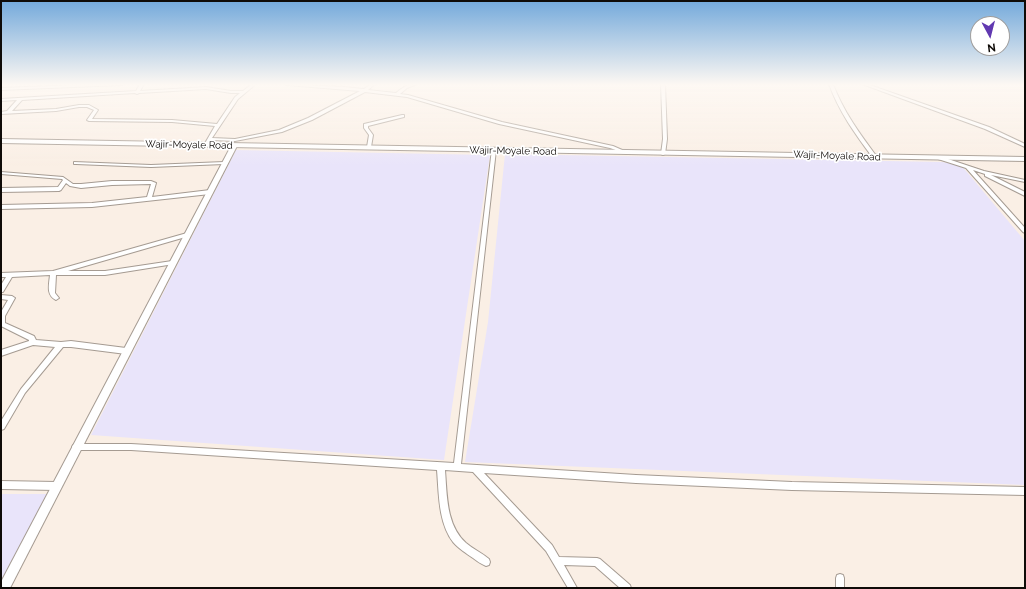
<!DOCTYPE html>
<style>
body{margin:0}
#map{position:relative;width:1026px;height:589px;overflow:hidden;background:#faefe5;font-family:Raleway,sans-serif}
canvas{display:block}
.frame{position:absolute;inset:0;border:2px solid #0f0b08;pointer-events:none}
.north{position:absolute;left:970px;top:16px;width:40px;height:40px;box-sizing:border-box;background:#fff;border:1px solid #9f9d9c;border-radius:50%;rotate:173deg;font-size:11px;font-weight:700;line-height:16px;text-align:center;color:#0f0b08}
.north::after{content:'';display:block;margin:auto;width:14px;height:18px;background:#6139b1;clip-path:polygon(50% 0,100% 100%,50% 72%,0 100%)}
</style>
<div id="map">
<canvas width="1026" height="589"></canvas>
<div class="frame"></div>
<div class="north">N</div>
</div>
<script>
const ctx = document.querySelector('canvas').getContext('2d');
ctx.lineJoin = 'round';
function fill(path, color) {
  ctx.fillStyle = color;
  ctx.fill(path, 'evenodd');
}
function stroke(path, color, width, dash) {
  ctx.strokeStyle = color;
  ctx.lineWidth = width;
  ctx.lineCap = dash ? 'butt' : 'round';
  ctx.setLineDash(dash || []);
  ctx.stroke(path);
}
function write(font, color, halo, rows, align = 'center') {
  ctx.font = font + ' Raleway,sans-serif';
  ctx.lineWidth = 3.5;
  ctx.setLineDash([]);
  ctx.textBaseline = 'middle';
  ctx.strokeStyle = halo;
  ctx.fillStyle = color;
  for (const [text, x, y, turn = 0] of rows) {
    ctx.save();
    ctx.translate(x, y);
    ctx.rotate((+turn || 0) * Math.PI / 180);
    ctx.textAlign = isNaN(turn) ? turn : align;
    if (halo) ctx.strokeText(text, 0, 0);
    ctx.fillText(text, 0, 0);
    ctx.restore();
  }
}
fill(new Path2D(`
 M 236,150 L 490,155 L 444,460 L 91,435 Z
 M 505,154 L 942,162 L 961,165 L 1025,241 L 1025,485 L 465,462 L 488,322 Z
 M 1,494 L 48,494 L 1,586 Z`), '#e9e4fa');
const minor = new Path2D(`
 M 101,84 L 123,84 L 121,85 L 1,90 L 1,88 Z
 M 140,84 L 144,84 L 140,91 L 206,87 L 231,91 L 243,91 L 252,84 L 256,84 L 238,99 L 212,138 L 235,139 L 279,130 L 308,118 L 360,91 L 287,85 L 285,84 L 344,87 L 364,89 L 371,84 L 375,84 L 368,90 L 396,93 C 402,88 407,84 416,84 L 415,85 L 407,88 L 400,94 L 408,95 L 502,122 L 613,146 L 629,153 L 627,154 L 610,148 L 499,124 L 407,97 L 365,92 L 312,120 L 282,132 L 235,141 L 211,140 L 208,146 L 206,146 L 204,145 L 215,126 L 172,122 L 89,121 L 87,120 L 94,110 L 87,107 L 79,107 L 56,111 L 1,114 L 1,112 L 7,111 L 17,100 L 1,101 L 1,99 L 136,91 ZM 206,89 L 231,93 L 240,93 L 235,97 L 217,124 L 172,120 L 92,119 L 98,110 L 89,105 L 79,105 L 56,109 L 12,111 L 22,100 L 135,93 L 137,94 L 139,93 Z
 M 661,84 L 665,84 L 667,139 L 665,154 L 663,155 L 661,154 L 663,139 Z
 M 829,84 L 833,84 C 843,111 860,134 877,157 L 877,158 L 873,158 C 856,135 839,112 829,84 Z
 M 862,84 L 867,84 L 989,127 L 1025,144 L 1025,147 L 985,129 Z
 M 402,115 L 404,115 L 404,117 L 368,126 L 368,128 L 373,135 L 371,147 L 369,148 L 367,148 L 367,147 L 369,135 L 364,128 L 364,124 Z
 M 492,149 L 496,149 L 496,150 L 461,464 L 636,475 L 792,482 L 1025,487 L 1025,495 L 792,490 L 636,483 L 484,473 L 552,545 L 559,557 L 597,558 L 600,559 L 630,585 L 631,588 L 620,588 L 595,566 L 564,565 L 577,588 L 568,588 L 546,551 L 473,472 L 445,470 C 447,495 446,525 466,543 C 473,549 482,553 489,559 L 490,562 L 489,565 L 486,566 C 481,564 477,561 473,558 C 466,553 459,549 453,542 C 438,522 439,493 437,470 L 131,450 L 76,450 L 73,449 L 72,447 L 73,445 L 76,444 L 131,444 L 454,463 Z
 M 938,157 L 942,157 L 984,171 L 1025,180 L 1025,182 L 991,175 L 1025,192 L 1025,196 L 985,176 L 985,174 L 973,170 L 1025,228 L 1025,233 L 1023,232 L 966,168 L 938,159 Z
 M 74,162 L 151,165 L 224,162 L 226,163 L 224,164 L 151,167 L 76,164 L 74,164 Z
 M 1,172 L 63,177 L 73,184 L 81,184 L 112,181 L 151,181 L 156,183 L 152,197 L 210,190 L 213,192 L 210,194 L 92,207 L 1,209 L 1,205 L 92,203 L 147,197 L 151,184 L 112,185 L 81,188 L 70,186 L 66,183 L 61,190 L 59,191 L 1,192 L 1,188 L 58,187 L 63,180 L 62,179 L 1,174 Z
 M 187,233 L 189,234 L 190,235 L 189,236 L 68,271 L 105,271 L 172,261 L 174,262 L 175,263 L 174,264 L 105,275 L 56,275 L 55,293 L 59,298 L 56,300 C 46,295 49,285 50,275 L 12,277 L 3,292 L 1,292 L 1,285 L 6,277 L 1,277 L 1,273 L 53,271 Z
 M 1,295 L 12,296 L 15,298 L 5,316 L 5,323 L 34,336 L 36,340 L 61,342 L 71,341 L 126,348 L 128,349 L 129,351 L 128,353 L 126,354 L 71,347 L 63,347 L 25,393 L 4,429 L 1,430 L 1,421 L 21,389 L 55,347 L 33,345 L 1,356 L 1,350 L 29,341 L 29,340 L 1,326 L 1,312 L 8,300 L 1,299 Z
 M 1,481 L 56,482 L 59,483 L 60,486 L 59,489 L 56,490 L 1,489 Z
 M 840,574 L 843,575 L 844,578 L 844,588 L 836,588 L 836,578 L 837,575 Z`);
const tertiary = new Path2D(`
 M 234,144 L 237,146 L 10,588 L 1,588 L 1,582 L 231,146 Z`);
const secondary = new Path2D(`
 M 1,139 L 1025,157 L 1025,161 L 1,143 Z`);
stroke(minor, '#a59b92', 2);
stroke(tertiary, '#a59b92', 2);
stroke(secondary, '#a59b92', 2);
fill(minor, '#fff');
fill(tertiary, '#fff');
fill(secondary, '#fff');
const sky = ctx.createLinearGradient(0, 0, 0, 166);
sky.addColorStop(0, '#73a9db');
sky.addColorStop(0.51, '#fdf8f3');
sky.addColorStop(1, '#fdf8f300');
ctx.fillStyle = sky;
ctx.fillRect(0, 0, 1026, 166);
write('10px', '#0f0b08', '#fff', [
 ["Wajir-Moyale Road",189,145,1],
 ["Wajir-Moyale Road",513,151,1],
 ["Wajir-Moyale Road",837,156,2]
]);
</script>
